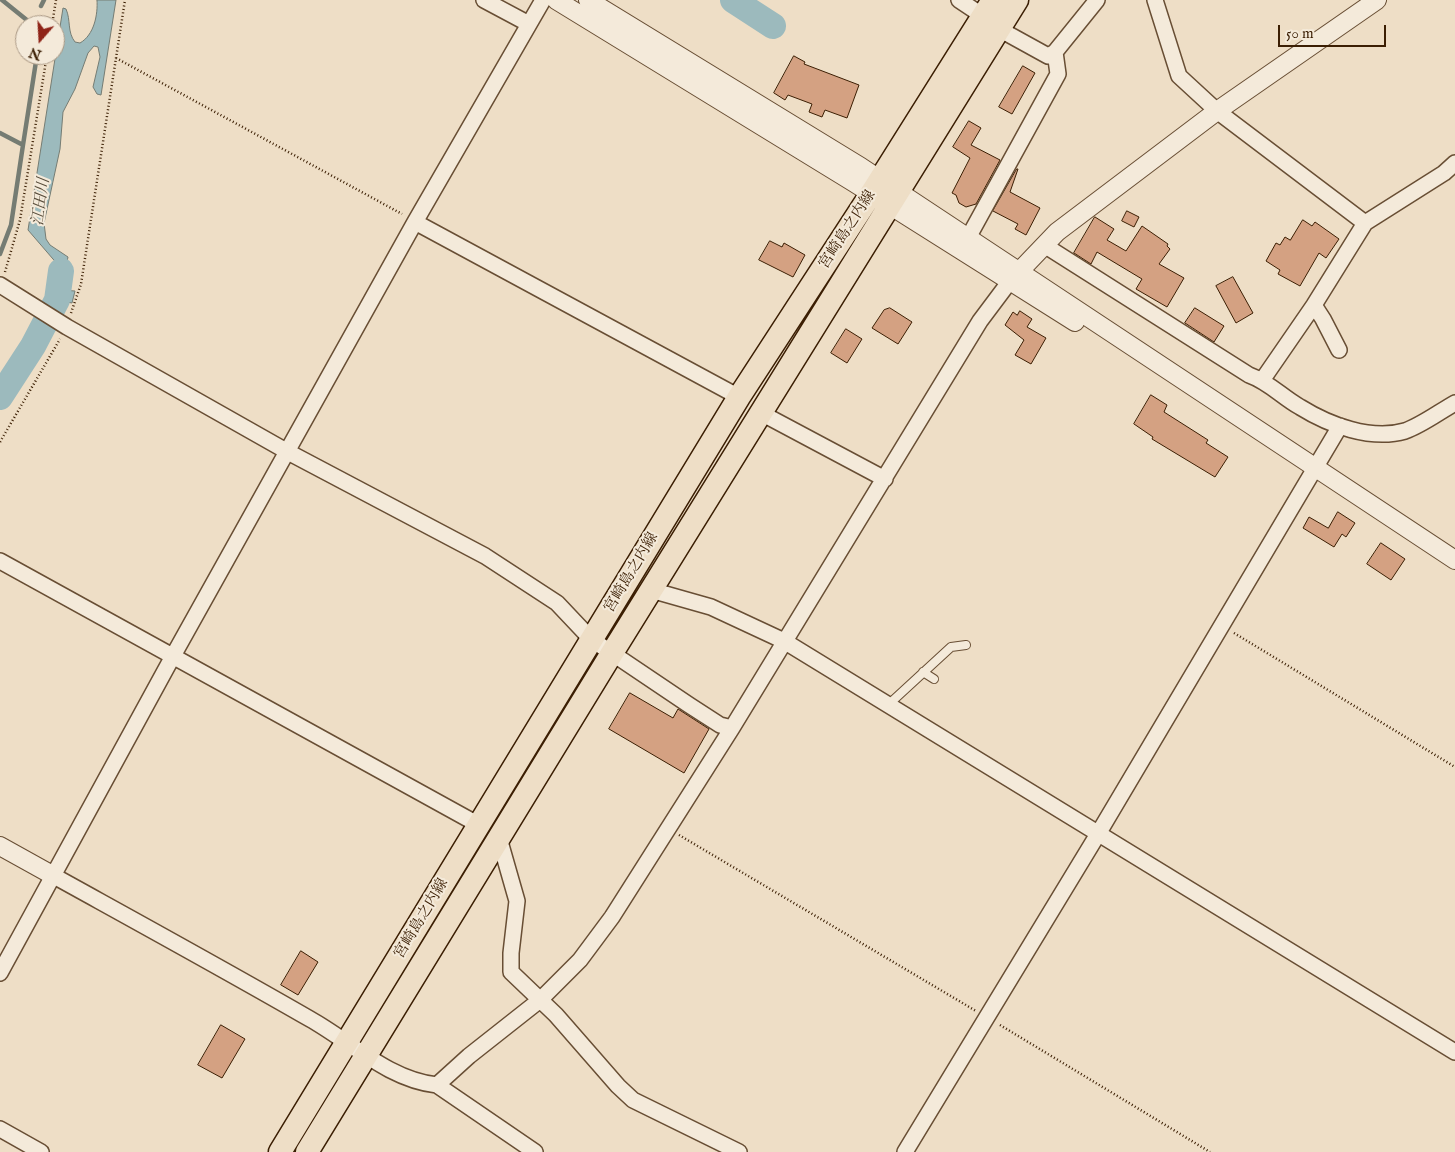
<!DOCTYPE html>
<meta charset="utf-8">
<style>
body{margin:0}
#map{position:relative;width:1455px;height:1152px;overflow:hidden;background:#eedec6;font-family:"IM FELL English",serif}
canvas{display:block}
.north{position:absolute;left:15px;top:15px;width:50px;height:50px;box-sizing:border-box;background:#f4eada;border:1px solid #aa9884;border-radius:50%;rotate:199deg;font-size:14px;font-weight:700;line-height:20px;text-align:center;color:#3b1e03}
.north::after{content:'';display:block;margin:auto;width:18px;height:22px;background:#8f2418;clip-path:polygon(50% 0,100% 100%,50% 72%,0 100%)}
.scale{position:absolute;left:1278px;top:25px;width:108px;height:22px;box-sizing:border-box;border:2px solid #3b1e03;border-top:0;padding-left:6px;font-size:15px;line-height:18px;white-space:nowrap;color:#3b1e03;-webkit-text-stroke:4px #f4eada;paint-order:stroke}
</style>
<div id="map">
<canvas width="1455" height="1152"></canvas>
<div class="north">N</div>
<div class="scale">50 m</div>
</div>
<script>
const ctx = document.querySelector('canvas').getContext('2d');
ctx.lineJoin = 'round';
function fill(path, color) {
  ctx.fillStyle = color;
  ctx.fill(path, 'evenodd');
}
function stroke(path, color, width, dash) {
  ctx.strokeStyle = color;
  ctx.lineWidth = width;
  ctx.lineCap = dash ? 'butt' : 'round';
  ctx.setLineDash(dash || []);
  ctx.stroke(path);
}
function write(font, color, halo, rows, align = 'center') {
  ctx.font = font + ' "IM FELL English","Noto Serif JP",serif';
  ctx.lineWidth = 4;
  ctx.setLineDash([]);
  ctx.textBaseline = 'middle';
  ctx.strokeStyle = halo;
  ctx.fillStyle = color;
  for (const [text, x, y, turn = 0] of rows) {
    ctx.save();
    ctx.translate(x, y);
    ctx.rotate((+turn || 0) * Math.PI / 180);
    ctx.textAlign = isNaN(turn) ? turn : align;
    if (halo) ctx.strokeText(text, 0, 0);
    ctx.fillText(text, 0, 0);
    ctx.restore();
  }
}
const water = new Path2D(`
 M 97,0 L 116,0 L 101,95 L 97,94 L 93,87 L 100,57 L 98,47 L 94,46 L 88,53 L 75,89 L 63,112 L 60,149 L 44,223 L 46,239 L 50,245 L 68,257 L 61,290 L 75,291 L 72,303 L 61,301 L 59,309 L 50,304 L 55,291 L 59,266 L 28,230 L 63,8 L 66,9 C 71,20 67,32 75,42 L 80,43 C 94,35 98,15 97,0 Z`);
fill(water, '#9cbabd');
stroke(water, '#757c73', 1);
stroke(new Path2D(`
 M 2,0 L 33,25
 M 41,6 L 44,0
 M 40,25 L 40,23
 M 0,133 L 23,145 L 37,55
 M 0,254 L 11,225 L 23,145`), '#757c73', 4.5);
stroke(new Path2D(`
 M 733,0 L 773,26
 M 0,397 L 33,346 L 57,300 L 61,271`), '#9cbabd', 26);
const building = new Path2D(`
 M 794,56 L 805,62 L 804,64 L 859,85 L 847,118 L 825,110 L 822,117 L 809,112 L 812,104 L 788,95 L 785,100 L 774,93 Z
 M 1023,66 L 1035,73 L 1012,114 L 999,107 Z
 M 969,121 L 981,128 L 971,145 L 1000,160 L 976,204 L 966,207 L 959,203 L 956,195 L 952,193 L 970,158 L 953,147 Z
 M 1017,169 L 1018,169 L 1010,192 L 1040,208 L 1026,235 L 1015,229 L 1018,224 L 993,211 Z
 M 1127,211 L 1139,217 L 1134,227 L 1122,221 Z
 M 1095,217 L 1114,229 L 1107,240 L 1126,251 L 1142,226 L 1168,244 L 1167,246 L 1170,249 L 1159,264 L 1184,278 L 1167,307 L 1136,289 L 1142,279 L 1097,252 L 1091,264 L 1074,253 Z
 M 1303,220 L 1312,226 L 1315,222 L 1339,239 L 1326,258 L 1319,253 L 1300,286 L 1278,274 L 1280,270 L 1266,261 L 1276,243 L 1280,245 L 1285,237 L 1290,240 Z
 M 770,241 L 782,247 L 784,243 L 805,255 L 793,277 L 759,260 Z
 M 1233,277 L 1253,313 L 1236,323 L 1216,286 Z
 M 890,308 L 912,322 L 898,344 L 872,328 L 884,310 Z
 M 1195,308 L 1224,326 L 1214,342 L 1185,323 Z
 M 1020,311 L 1032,319 L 1027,327 L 1046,338 L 1031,364 L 1015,355 L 1024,340 L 1005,325 L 1013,312 L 1017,315 Z
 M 846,329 L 862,339 L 847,363 L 831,353 Z
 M 1151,395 L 1167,405 L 1164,412 L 1208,440 L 1206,443 L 1228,457 L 1215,477 L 1152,439 L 1153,437 L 1134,424 Z
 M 1338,512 L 1355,523 L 1346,537 L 1342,534 L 1334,547 L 1303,528 L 1309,517 L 1328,528 Z
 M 1381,543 L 1405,559 L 1391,580 L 1367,564 Z
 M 630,693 L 673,718 L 678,709 L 709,729 L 684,773 L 609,729 Z
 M 301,951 L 318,962 L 298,995 L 281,985 Z
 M 221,1025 L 245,1039 L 222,1078 L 198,1065 Z`);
fill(building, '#d4a182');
stroke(building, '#3b1e03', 1);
const service = new Path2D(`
 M 923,672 L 934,679
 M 888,705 L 951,647 L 966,645`);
const minor = new Path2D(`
 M 484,0 L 529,24
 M 959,0 L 983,16
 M 1155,0 L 1179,76 L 1217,111 L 1365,223
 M 999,29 L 1048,56 L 1055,52 L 1097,0
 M 415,222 L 739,397
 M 968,238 L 1058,74 L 1055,52
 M 1044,245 L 1249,375 C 1269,382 1282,397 1300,407 C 1329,425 1371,441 1405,431 C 1422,425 1439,412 1455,403
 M 0,285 L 67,327 L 288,452 L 485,556 L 557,603 L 591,639 L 689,705 L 720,725 L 732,728
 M 1314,305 L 1323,319 L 1339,350
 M 1263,379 L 1314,305 L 1365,223 L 1444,173 L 1455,163
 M 761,413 L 885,479
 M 0,561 L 479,825
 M 651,590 L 711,607 L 784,641 L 1455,1052
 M 499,838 L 517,901 L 511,953 L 511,972 L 556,1015 L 618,1086 L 633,1100 L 739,1152
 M 54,876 C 139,923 225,970 310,1019 C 351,1042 389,1080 437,1085 L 469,1056 L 540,1000 L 580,960 L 612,917 L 732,728 L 980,321 L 1010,281
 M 0,973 L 173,656 L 415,222 L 543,0
 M 437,1085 L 535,1152
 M 0,1129 L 41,1152
 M 905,1152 L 1098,834 L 1340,426`);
const tertiary = new Path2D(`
 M 556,0 L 853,182 L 1075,322
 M 588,0 L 861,167 L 1455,560
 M 1012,279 L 1057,232 L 1217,111 L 1377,0
 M 0,846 L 54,876`);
const primary = new Path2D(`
 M 280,1152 L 739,397 L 871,194 L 993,0
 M 307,1152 L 612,653 L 1017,0`);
stroke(service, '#684e34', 10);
stroke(minor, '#684e34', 18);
stroke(tertiary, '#684e34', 20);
stroke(primary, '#3b1e03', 25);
stroke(new Path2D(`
 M 52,25 L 56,0
 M 116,58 L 402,214
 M 5,272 L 20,220 L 47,55
 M 71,313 L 81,284 L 125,0
 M 0,442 L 60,339
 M 1234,633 L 1455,767
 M 679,835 L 976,1011
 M 1000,1025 L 1210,1152`), '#3b1e03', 2.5, [1, 2.5]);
stroke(service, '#f4eada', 8);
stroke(minor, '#f4eada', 15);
stroke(tertiary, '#f4eada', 18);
stroke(primary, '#eedec6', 22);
write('15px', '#3b1e03', '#f4eada', [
 ["宮崎島之内線",848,230,-57],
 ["宮崎島之内線",632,573,-59],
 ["宮崎島之内線",422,919,-59]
]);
write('italic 16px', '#584d3b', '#f4eada', [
 ["江田川",42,202,-82]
]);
</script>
